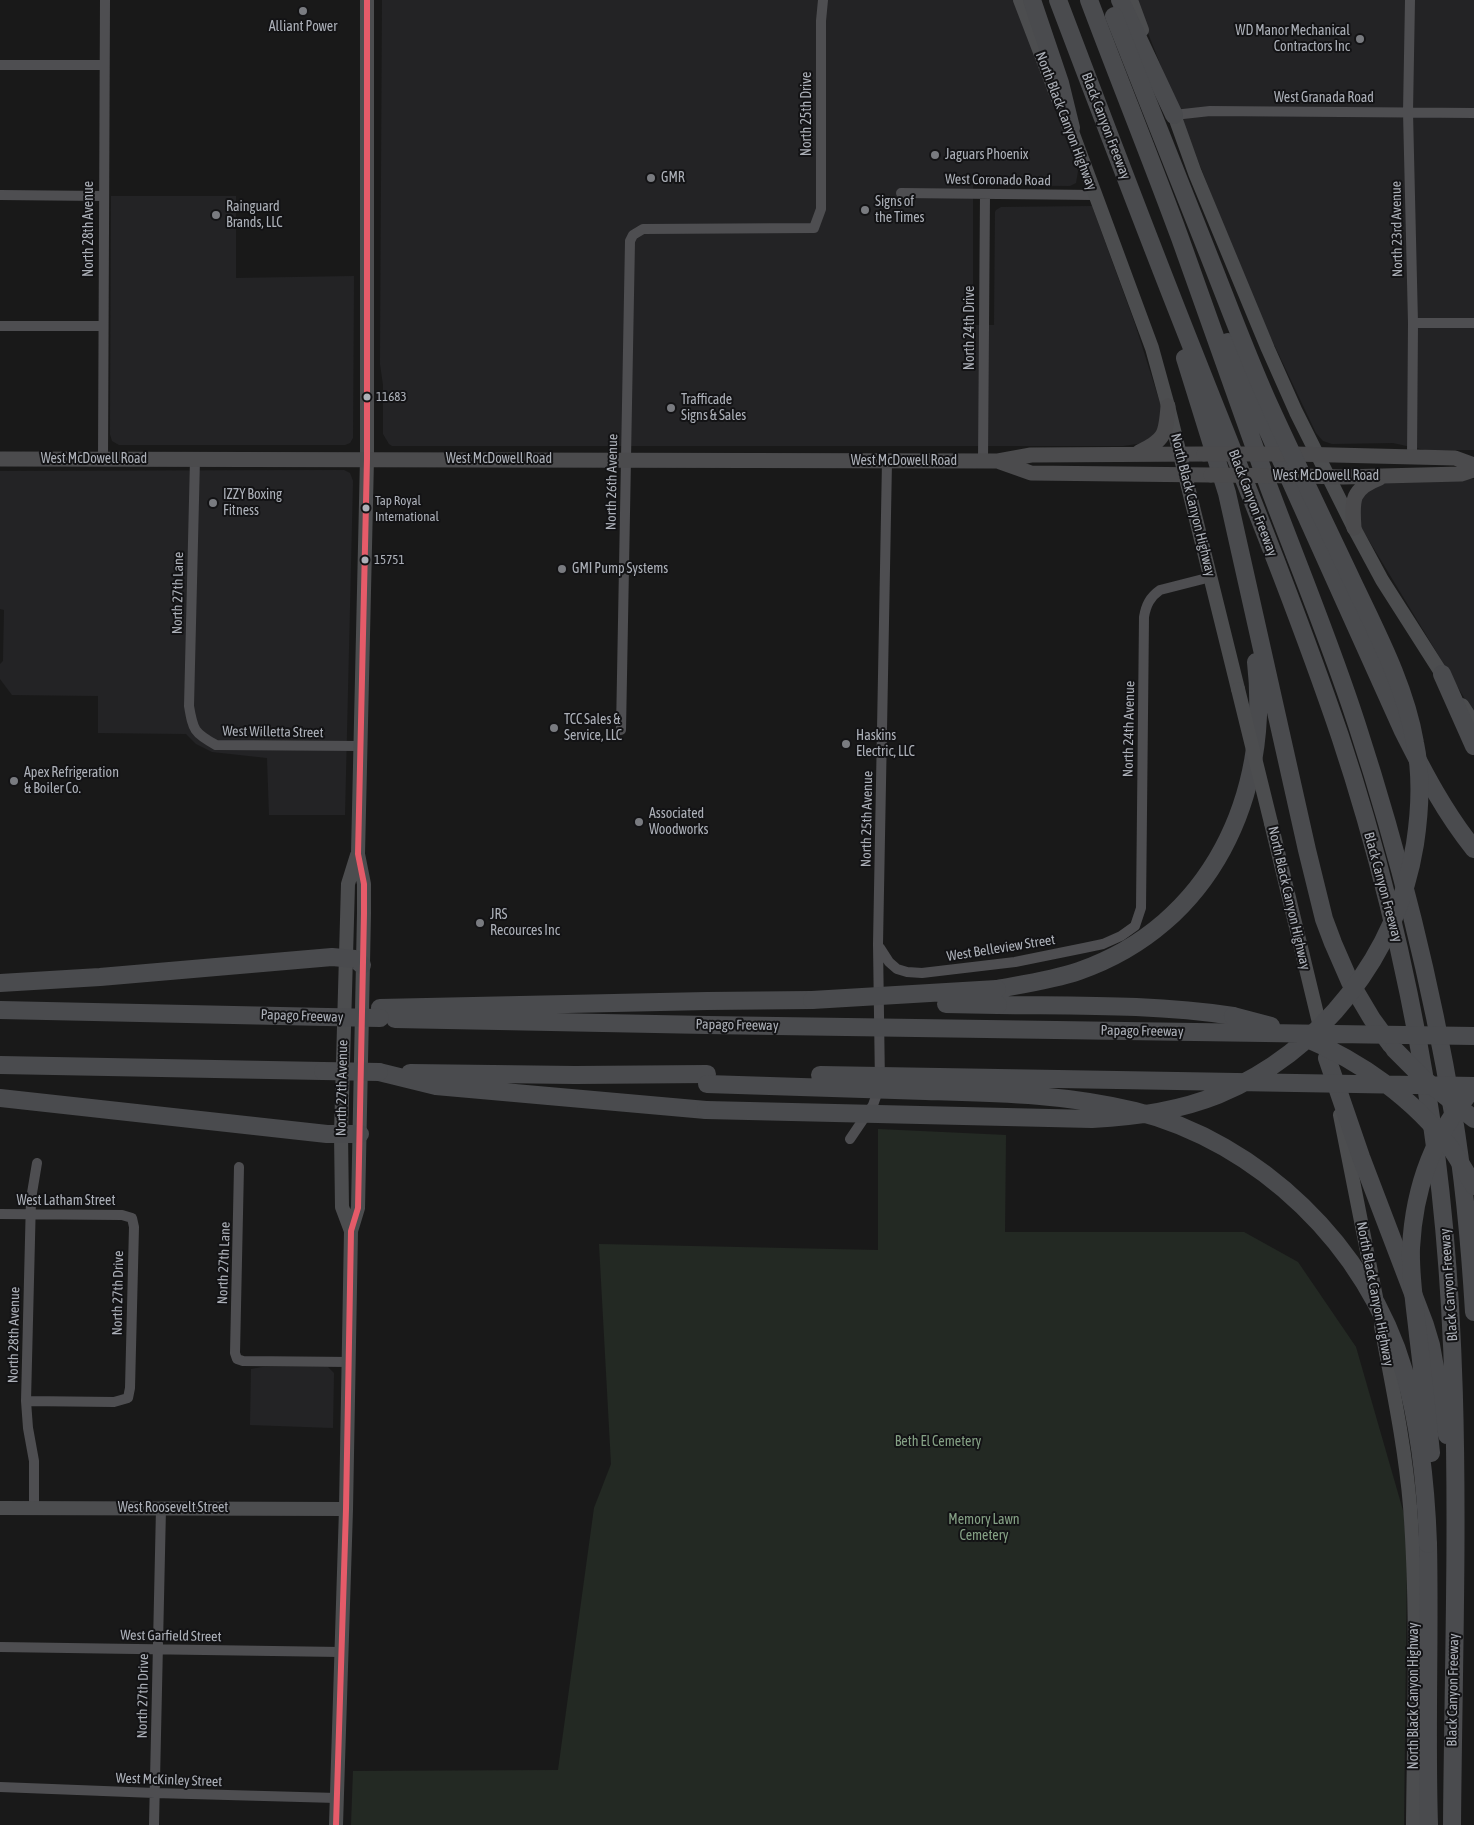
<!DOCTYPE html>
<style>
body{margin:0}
canvas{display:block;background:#191919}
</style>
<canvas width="1474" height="1825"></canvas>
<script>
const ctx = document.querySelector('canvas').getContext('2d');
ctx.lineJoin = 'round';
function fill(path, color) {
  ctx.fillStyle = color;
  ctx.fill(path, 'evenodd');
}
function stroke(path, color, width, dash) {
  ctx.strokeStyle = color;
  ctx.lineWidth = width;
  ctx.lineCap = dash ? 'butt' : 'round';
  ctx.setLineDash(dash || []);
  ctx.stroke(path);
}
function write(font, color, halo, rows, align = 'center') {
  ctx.font = font + ' "Asap Condensed",sans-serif';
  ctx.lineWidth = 4;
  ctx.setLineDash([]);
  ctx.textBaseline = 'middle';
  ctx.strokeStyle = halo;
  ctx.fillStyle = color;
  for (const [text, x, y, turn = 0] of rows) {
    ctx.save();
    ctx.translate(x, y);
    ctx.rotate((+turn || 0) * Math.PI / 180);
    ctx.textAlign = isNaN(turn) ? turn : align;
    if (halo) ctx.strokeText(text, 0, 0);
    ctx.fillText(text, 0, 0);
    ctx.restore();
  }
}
fill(new Path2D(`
 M 382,0 L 1014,0 L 1078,171 L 1076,183 L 1070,186 L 973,185 L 973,325 L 994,325 L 995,212 L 996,210 L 1001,207 L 1092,206 L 1135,324 L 1160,403 L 1163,416 L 1157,432 L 1144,443 L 1123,446 L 392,446 L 389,444 L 383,434 L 383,385 L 380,364 Z
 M 1135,0 L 1474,0 L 1474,450 L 1425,450 L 1393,443 L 1332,444 L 1323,441 L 1316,433 L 1252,298 Z
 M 111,196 L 236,196 L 236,278 L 354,276 L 353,438 L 350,443 L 345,445 L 119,445 L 112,441 L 110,434 Z
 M 344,470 L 350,473 L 353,481 L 345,815 L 269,815 L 267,758 L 212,752 L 196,744 L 186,734 L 98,733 L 98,696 L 12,695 L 0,679 L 0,664 L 3,661 L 4,610 L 0,609 L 0,471 Z
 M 1474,479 L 1474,714 L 1362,529 L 1359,520 L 1361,497 L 1383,482 Z
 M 262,1367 L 328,1367 L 334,1373 L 333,1428 L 250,1425 L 251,1369 Z`), '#232325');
fill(new Path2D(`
 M 878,1129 L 1006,1135 L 1005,1232 L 1244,1232 L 1298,1262 L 1356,1347 L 1404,1514 L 1407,1558 L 1404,1825 L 351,1825 L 353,1771 L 558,1770 L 594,1508 L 611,1464 L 599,1244 L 878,1250 Z`), '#232923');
stroke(new Path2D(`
 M 1410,0 L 1408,112 L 1413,323 L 1412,457
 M 0,65 L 104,65
 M 1174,115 L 1210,111 L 1474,113
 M 901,193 L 1095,195
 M 0,195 L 103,196
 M 1413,323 L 1474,323
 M 0,326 L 103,326
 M 103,459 L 105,0
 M 195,459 L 189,706 C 193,730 194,733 216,745 L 360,746
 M 983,461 L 985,194
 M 621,730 L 630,241 L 633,235 L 643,229 L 814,228 L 821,209 L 821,21 L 823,0
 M 880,948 L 889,962 L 897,969 L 907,972 L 922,973 L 1015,962 L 1084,948 L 1103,944 L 1121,936 L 1135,926 L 1141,908 L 1144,617 C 1146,605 1150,597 1160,590 L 1211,577
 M 850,1139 L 873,1105 L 880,1085 L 878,944 L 887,461
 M 239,1167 L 235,1353 L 237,1359 L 243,1361 L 350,1362
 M 0,1214 L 122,1215 L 132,1218 L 134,1227 L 130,1388 L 128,1398 L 114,1402 L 26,1401
 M 34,1508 L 34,1461 L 28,1428 L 26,1401 L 31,1199 L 37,1163
 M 0,1647 L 341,1652
 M 0,1787 L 155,1793 L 337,1798
 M 154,1825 L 161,1508`), '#4e4e51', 10);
stroke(new Path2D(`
 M 1020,0 L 1058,99
 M 1131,0 L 1142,30
 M 1171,106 L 1195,173 L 1268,349 L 1296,412 L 1354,528 L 1382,580 L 1447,682
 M 1067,118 L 1152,348 L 1168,406 L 1238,689
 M 1462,705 L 1474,723
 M 1271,823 L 1322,1035
 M 1340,1115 L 1376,1297
 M 351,1231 L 342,1207 L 341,1134 L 348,884 L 357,855
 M 1381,1326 C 1392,1385 1405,1445 1410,1506 C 1418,1612 1414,1719 1413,1825
 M 0,1508 L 346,1509
 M 336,1825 L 346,1509 L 351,1231 L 358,1208 L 364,913 L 364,884 L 358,854 L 367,459 L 367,0`), '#4c4d4f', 14);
stroke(new Path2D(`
 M 1139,452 C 1165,440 1166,434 1168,406
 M 1294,454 L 1455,458 L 1474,465
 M 0,459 L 998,461 L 1031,455 L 1204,454
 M 1000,462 L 1031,473 L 1211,475
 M 1303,476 L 1343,477 L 1461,474 L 1474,470
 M 1354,528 C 1352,500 1351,489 1380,478`), '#4b4b4d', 15);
stroke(new Path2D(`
 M 1032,0 L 1060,83 L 1071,128
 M 1058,0 C 1104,121 1150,243 1198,363 C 1247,487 1297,610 1340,736 C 1378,850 1406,968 1426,1086 C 1467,1330 1454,1578 1452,1825
 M 1089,0 C 1119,80 1151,159 1180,238 C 1210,320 1238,403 1268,485 C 1298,565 1331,644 1357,725 C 1398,851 1431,982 1453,1113 C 1464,1179 1470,1245 1474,1312
 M 1120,0 L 1174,115
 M 1228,342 L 1403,731 C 1424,773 1445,813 1474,849
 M 1185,358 L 1227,493 L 1307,850 L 1324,919 L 1333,943 L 1350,982 L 1372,1019 L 1391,1045
 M 1442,674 L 1474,746
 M 0,983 L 100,977 L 332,957 L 355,959 L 362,965
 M 997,989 C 1024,984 1053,980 1079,971 C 1211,925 1271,795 1256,662
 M 998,1005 C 1076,1006 1155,1004 1233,1016
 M 380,1008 L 707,1001 L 812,1000
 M 0,1010 L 327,1017
 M 395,1019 L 707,1025
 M 1327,1058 L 1361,1157 L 1425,1325 L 1431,1345 L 1447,1435
 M 0,1065 L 323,1071
 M 379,1072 L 436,1086 L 706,1110
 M 410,1073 L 575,1075 L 707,1074
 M 0,1098 L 327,1134 L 360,1134
 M 1428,1544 C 1430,1637 1426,1731 1429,1825`), '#4a4b4e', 18);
stroke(new Path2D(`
 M 1238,689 L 1271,823`), '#4c4d4f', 14);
stroke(new Path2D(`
 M 1204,454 L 1294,454
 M 1211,475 L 1303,476`), '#4b4b4d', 15);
stroke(new Path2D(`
 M 812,1000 L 997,989
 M 946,1004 L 998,1005
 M 1233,1016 L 1271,1026
 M 327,1017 L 380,1018
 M 707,1025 L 1474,1036
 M 1303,1037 C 1360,1061 1415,1099 1452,1150 C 1460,1162 1467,1174 1474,1186
 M 1394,1049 L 1425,1080 L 1474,1119
 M 323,1071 L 379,1072
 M 820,1075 L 1474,1086
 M 707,1084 C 780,1086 853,1088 926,1091 C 996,1093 1067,1094 1135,1111 C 1259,1142 1368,1247 1404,1371 C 1420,1427 1426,1486 1428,1544
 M 706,1110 L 1092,1119 C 1135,1117 1178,1111 1218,1095 C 1322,1051 1397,955 1415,844 C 1420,811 1422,776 1415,743 C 1406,690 1380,639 1357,591 C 1327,527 1296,464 1267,400 C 1246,353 1228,304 1209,256 C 1177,176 1145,96 1114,16
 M 1431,1453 C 1427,1414 1423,1374 1418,1335 C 1415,1306 1410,1277 1411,1248 C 1414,1188 1434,1133 1474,1088`), '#4a4b4e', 18);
stroke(new Path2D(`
 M 336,1825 L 346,1509 L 351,1231 L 358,1208 L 364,913 L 364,884 L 358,854 L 367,459 L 367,0`), '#e55b69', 6);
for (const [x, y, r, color] of [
 [303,11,5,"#797b80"],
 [1360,39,5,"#797b80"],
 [935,155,5,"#797b80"],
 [651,178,5,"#797b80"],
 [865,210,5,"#797b80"],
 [216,215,5,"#797b80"],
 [367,397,4.5,"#acb0b8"],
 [671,408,5,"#797b80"],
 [213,503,5,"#797b80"],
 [366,508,4.5,"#acb0b8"],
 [365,560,4.5,"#acb0b8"],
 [562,569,5,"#797b80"],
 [554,728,5,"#797b80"],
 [846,744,5,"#797b80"],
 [14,781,5,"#797b80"],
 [639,822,5,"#797b80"],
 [480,923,5,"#797b80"]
]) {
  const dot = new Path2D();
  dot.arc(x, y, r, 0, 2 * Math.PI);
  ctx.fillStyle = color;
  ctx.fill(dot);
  stroke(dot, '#131315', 2);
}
write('13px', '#acb0b8', '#131315', [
 ["11683",376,397],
 ["Tap Royal",375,501],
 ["International",375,517],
 ["15751",374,560]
], 'left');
write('14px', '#acb0b8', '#131315', [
 ["Alliant Power",303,27,"center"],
 ["WD Manor Mechanical",1350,31,"right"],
 ["Contractors Inc",1350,47,"right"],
 ["Jaguars Phoenix",945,155],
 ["GMR",661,178],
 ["Signs of",875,202],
 ["the Times",875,218],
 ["Rainguard",226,207],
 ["Brands, LLC",226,223],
 ["Trafficade",681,400],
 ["Signs & Sales",681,416],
 ["IZZY Boxing",223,495],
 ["Fitness",223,511],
 ["GMI Pump Systems",572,569],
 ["TCC Sales &",564,720],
 ["Service, LLC",564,736],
 ["Haskins",856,736],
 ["Electric, LLC",856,752],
 ["Apex Refrigeration",24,773],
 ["& Boiler Co.",24,789],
 ["Associated",649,814],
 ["Woodworks",649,830],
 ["JRS",490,915],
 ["Recources Inc",490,931]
], 'left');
write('14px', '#acb0b8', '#131315', [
 ["West Granada Road",1324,98],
 ["North 25th Drive",807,114,-90],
 ["North Black Canyon Highway",1066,121,69],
 ["Black Canyon Freeway",1106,126,69],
 ["West Coronado Road",998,180,1],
 ["North 28th Avenue",89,229,-90],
 ["North 23rd Avenue",1397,229,-91],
 ["North 24th Drive",970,328,-90],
 ["West McDowell Road",94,459],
 ["West McDowell Road",499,459],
 ["West McDowell Road",904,461],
 ["West McDowell Road",1326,476],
 ["North 26th Avenue",612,482,-89],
 ["Black Canyon Freeway",1253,503,69],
 ["North Black Canyon Highway",1193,505,76],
 ["North 27th Lane",178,593,-89],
 ["North 24th Avenue",1129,729,-89],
 ["West Willetta Street",273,732,1],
 ["North 25th Avenue",867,819,-89],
 ["Black Canyon Freeway",1383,887,75],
 ["North Black Canyon Highway",1289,898,77],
 ["West Belleview Street",1001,948,-9],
 ["Papago Freeway",302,1016,2],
 ["Papago Freeway",737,1025,1],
 ["Papago Freeway",1142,1031,1],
 ["North 27th Avenue",342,1088,-89],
 ["West Latham Street",66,1201],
 ["North 27th Lane",224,1263,-88],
 ["Black Canyon Freeway",1449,1285,-94],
 ["North 27th Drive",118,1293,-89],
 ["North Black Canyon Highway",1375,1294,79],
 ["North 28th Avenue",14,1335,-89],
 ["West Roosevelt Street",173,1508],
 ["West Garfield Street",171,1636,1],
 ["Black Canyon Freeway",1453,1690,-89],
 ["North 27th Drive",143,1696,-89],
 ["North Black Canyon Highway",1414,1696,-90],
 ["West McKinley Street",169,1780,2]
]);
write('14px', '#85a185', '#131315', [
 ["Beth El Cemetery",938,1442],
 ["Memory Lawn",984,1520],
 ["Cemetery",984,1536]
]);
</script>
